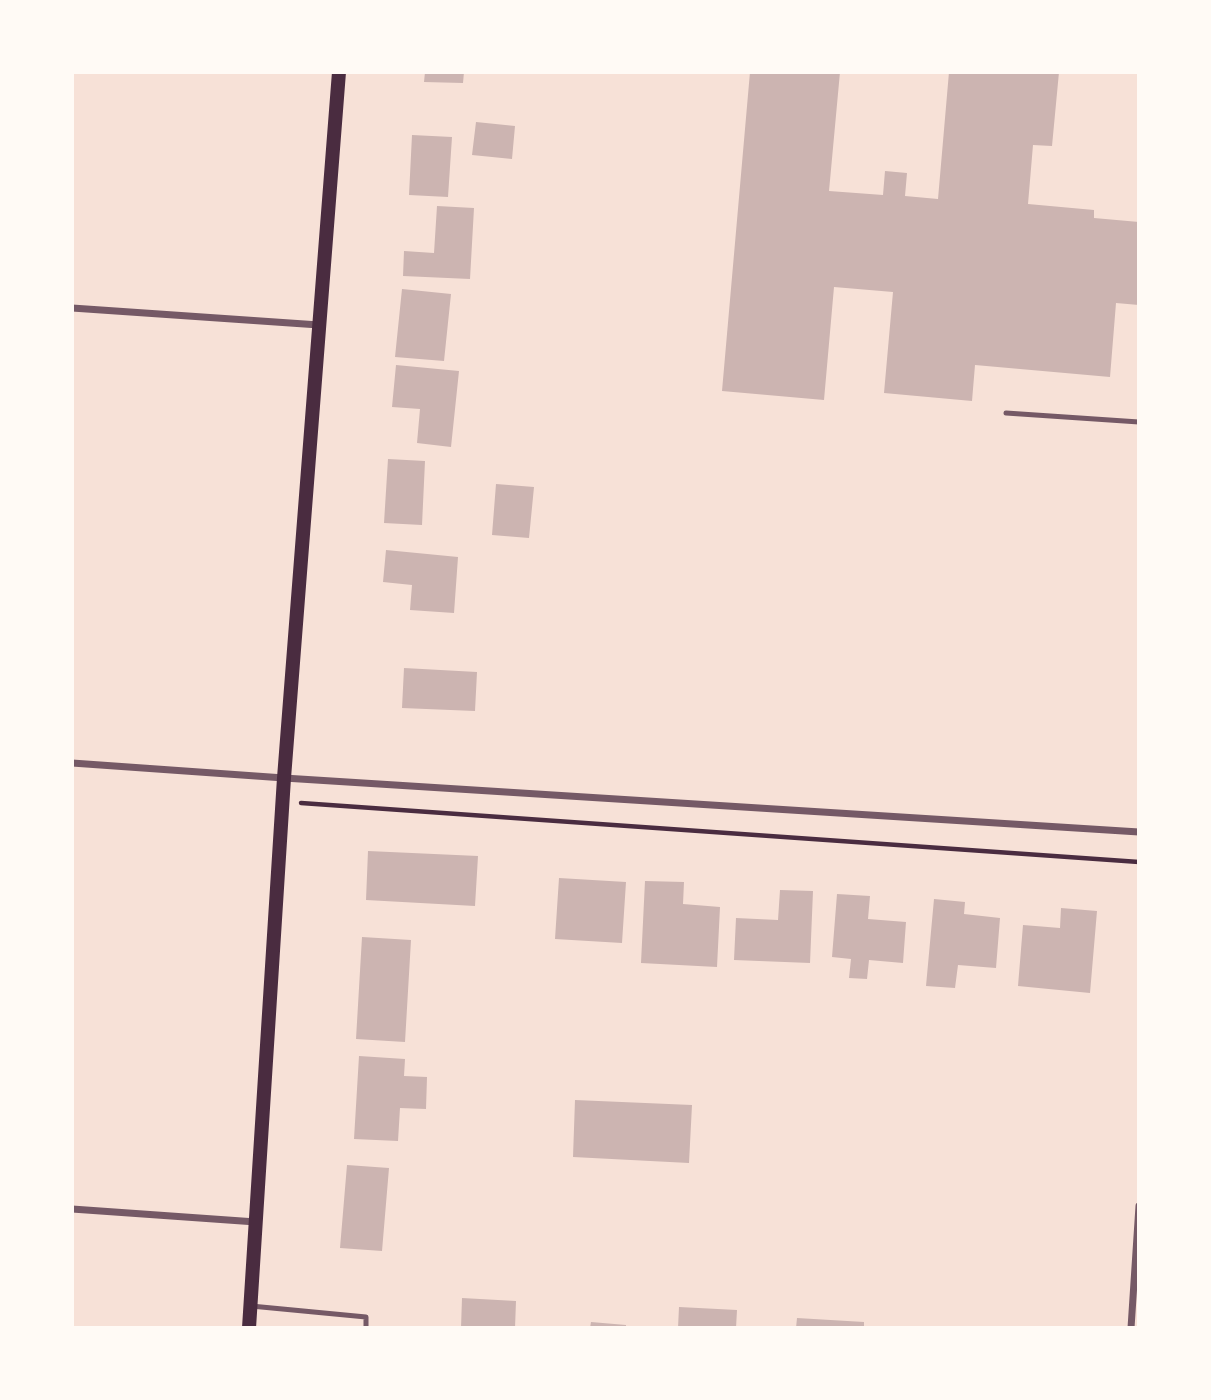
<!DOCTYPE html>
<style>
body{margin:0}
#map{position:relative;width:1211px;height:1400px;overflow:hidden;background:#f7e1d7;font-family:"Public Sans",sans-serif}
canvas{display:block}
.frame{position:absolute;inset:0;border:74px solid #fffaf5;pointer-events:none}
</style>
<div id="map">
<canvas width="1211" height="1400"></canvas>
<div class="frame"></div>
</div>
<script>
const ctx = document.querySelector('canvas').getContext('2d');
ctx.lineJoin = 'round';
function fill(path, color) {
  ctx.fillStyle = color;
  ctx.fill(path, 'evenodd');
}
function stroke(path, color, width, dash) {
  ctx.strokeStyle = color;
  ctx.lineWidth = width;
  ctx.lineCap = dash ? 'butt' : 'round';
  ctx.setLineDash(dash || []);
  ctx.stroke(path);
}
fill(new Path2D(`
 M 425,72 L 464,72 L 463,83 L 424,82 Z
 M 750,72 L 840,72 L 829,191 L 883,195 L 885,171 L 907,173 L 905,196 L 938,199 L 949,72 L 1059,72 L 1052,146 L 1033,145 L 1028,204 L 1094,210 L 1094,218 L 1139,222 L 1139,305 L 1116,303 L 1110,377 L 975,365 L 972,401 L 884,393 L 893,292 L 834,287 L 824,400 L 722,391 Z
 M 476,122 L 515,126 L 512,159 L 472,155 Z
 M 412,135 L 452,137 L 448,197 L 409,195 Z
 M 437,206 L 474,208 L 470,279 L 403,276 L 404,251 L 434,253 Z
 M 402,289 L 451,294 L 444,361 L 395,357 Z
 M 396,365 L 459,371 L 451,447 L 417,443 L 420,409 L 392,407 Z
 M 388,459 L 425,461 L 422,525 L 384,523 Z
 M 496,484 L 534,487 L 529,538 L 492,535 Z
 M 386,550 L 458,557 L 454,613 L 410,610 L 412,585 L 383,582 Z
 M 404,668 L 477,672 L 475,711 L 402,708 Z
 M 368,851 L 478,856 L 475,906 L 366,900 Z
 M 559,878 L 626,882 L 622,943 L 555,939 Z
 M 645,881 L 684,882 L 683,904 L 720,907 L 717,967 L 641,963 Z
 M 780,890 L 813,891 L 810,963 L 734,960 L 736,918 L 778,920 Z
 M 837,894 L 870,896 L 868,919 L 906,922 L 903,963 L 869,960 L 867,979 L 849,978 L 851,959 L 832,957 Z
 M 934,899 L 965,902 L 964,914 L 1000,918 L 996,968 L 958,965 L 955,988 L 926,986 Z
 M 1061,908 L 1097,911 L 1090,993 L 1018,986 L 1023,925 L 1060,928 Z
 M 362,937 L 411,940 L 405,1042 L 356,1039 Z
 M 359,1056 L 405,1059 L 404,1076 L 427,1077 L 426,1109 L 400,1108 L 398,1141 L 354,1139 Z
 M 575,1100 L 692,1105 L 689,1163 L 573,1157 Z
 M 347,1165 L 389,1168 L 382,1251 L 340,1248 Z
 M 462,1298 L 516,1301 L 515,1328 L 461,1328 Z
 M 679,1307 L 737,1310 L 736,1328 L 678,1328 Z
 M 797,1318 L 864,1322 L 864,1328 L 796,1328 Z
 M 591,1322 L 626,1325 L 626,1328 L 590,1328 Z`), '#ccb4b1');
stroke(new Path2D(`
 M 301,803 L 1139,862`), '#4a2c40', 4.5);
stroke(new Path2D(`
 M 1006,413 L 1139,422
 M 251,1306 L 366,1317 L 366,1328`), '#755966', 5);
stroke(new Path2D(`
 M 72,308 L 319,325
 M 72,763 L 284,778 L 1139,832
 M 72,1209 L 256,1222
 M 1131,1328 L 1139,1206`), '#755966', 7);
stroke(new Path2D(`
 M 249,1328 L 284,778 L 339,72`), '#4a2c40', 14);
</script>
